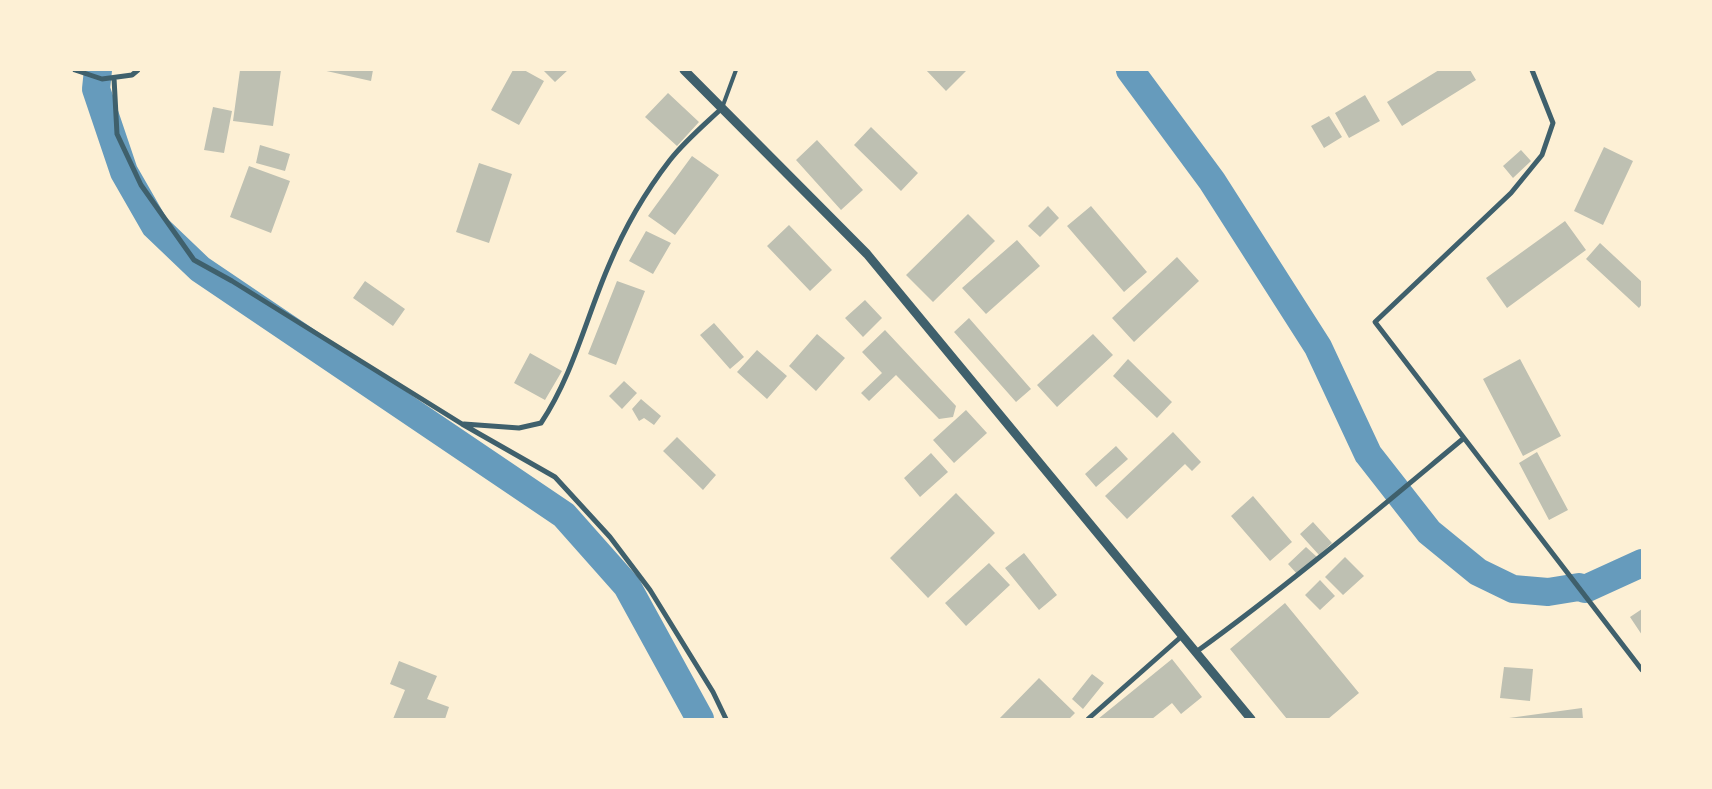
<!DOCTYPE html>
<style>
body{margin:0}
#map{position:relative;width:1712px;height:789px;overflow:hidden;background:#fdf0d5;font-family:Lato,sans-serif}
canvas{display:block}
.frame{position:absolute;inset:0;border:71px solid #fdf0d5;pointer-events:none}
</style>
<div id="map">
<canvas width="1712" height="789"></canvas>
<div class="frame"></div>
</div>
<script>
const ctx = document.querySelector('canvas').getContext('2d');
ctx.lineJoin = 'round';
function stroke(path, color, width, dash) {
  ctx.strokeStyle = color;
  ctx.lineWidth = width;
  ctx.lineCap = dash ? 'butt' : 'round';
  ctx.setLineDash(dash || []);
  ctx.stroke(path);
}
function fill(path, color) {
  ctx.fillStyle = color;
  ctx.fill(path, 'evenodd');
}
stroke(new Path2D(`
 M 98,70 L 96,89 L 124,172 L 155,226 L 200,269 L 564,515 L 627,586 L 700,719
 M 1130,70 L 1212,181 L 1318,347 L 1368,454 L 1429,532 L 1478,572 L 1513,589 L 1548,592 L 1579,587 L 1585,589 L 1642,563`), '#669bbc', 28);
fill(new Path2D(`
 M 240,70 L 281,70 L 273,126 L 233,121 Z
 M 322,70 L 373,70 L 371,81 Z
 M 513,70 L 524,70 L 544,81 L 519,125 L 491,110 Z
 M 543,70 L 568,70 L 555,82 Z
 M 926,70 L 967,70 L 946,91 Z
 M 1439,70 L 1470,70 L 1476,80 L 1402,126 L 1387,102 Z
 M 668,93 L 699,122 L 677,146 L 645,117 Z
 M 1365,95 L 1380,121 L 1349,138 L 1335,113 Z
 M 213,107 L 232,111 L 224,153 L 204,150 Z
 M 1329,116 L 1342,137 L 1324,148 L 1311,126 Z
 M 871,127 L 918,173 L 901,191 L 854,145 Z
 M 817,140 L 863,190 L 841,210 L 796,160 Z
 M 260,145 L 290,154 L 285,171 L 256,163 Z
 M 1604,147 L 1633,161 L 1603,225 L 1574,211 Z
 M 1521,150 L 1531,161 L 1513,178 L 1503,166 Z
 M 692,156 L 719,175 L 675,235 L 648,216 Z
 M 479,163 L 512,174 L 489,243 L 456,232 Z
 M 249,166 L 290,181 L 271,233 L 230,217 Z
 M 1048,206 L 1059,218 L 1040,237 L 1028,226 Z
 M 1091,206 L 1147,272 L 1124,292 L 1067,226 Z
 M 968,214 L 995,241 L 933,302 L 906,275 Z
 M 1565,221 L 1586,250 L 1507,308 L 1486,278 Z
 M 789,225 L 832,270 L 810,291 L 767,246 Z
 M 646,231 L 671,243 L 653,274 L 629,261 Z
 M 1017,240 L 1040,266 L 986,314 L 962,288 Z
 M 1600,243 L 1642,282 L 1642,304 L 1639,308 L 1586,259 Z
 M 1177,257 L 1199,281 L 1134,342 L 1112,318 Z
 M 365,281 L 405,309 L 393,326 L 353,298 Z
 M 617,281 L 645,291 L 616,365 L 588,354 Z
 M 865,300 L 882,318 L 863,337 L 845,318 Z
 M 969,318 L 1031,389 L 1016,402 L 954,332 Z
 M 714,323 L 744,357 L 730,369 L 700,335 Z
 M 885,330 L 956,406 L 953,417 L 939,419 L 896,375 L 869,401 L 861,393 L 882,373 L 862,352 Z
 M 817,334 L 845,358 L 816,391 L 789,366 Z
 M 1093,334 L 1113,355 L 1057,407 L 1037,385 Z
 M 757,350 L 787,376 L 767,399 L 737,372 Z
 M 530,353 L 562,371 L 545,400 L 514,383 Z
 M 1128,359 L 1172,402 L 1157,418 L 1113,376 Z
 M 1520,359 L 1561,436 L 1523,456 L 1483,379 Z
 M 624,381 L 637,393 L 622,409 L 609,396 Z
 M 641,399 L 661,416 L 654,425 L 644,418 L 639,421 L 632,409 Z
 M 966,410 L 987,433 L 954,463 L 933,440 Z
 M 1173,432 L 1201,462 L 1192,471 L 1185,464 L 1127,519 L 1105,496 Z
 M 677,437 L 716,475 L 703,490 L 663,451 Z
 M 1116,446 L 1128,459 L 1096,487 L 1085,474 Z
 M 1537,452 L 1568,510 L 1549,520 L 1519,463 Z
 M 931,453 L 948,472 L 920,497 L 904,478 Z
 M 956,493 L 995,533 L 928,598 L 890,558 Z
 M 1253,496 L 1292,542 L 1270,561 L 1231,516 Z
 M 1313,522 L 1332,543 L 1319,555 L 1300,534 Z
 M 1306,547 L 1317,557 L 1298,575 L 1288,564 Z
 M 1024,553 L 1057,595 L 1039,610 L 1005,568 Z
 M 1345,557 L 1364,576 L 1343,595 L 1325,577 Z
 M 989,563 L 1010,585 L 966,626 L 945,603 Z
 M 1320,580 L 1335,596 L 1320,610 L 1305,595 Z
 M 1285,603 L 1359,693 L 1328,719 L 1287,719 L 1230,649 Z
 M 1642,609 L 1642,635 L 1630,617 Z
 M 1172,659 L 1202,697 L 1181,714 L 1172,703 L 1152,719 L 1098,719 Z
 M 399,661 L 437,676 L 427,699 L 449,707 L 445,719 L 393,719 L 405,690 L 390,684 Z
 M 1504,667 L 1533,669 L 1530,701 L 1500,698 Z
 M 1092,674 L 1104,683 L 1083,709 L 1072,699 Z
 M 1039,678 L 1075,713 L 1069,719 L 999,719 Z
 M 1582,708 L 1583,719 L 1509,719 L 1509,718 Z`), '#bec0b2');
stroke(new Path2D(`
 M 722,108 L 736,70`), '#3f606c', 4);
stroke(new Path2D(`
 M 75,70 L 102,79 L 132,75 L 138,70
 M 1532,70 L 1553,123 L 1542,155 L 1511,193 L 1375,322 L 1642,670
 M 114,78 L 117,134 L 141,185 L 194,260 L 232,281 L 462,424 L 555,477 L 610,537 L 650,590 L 713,692 L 726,719
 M 464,424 L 519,428 L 541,423 C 573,375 586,318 609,265 C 624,229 646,191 670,160 C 685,141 704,125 721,109
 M 1196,652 C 1289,585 1376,511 1464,438
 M 1088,719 L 1182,636`), '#3f606c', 5);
stroke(new Path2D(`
 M 684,70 L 867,254 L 1251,719`), '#3f606c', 9);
</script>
